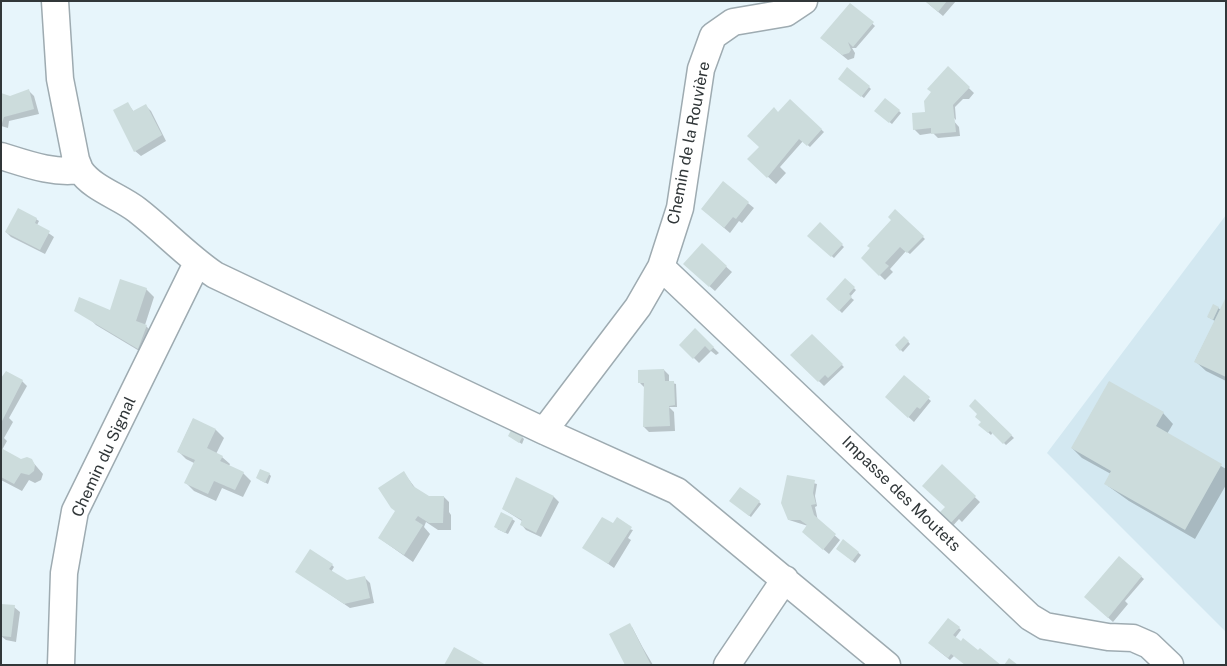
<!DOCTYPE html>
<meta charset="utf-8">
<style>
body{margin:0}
#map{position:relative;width:1227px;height:666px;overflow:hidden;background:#e7f5fb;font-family:"Public Sans",sans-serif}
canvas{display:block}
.frame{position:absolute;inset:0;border:2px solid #313739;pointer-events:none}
</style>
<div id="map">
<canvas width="1227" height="666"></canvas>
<div class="frame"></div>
</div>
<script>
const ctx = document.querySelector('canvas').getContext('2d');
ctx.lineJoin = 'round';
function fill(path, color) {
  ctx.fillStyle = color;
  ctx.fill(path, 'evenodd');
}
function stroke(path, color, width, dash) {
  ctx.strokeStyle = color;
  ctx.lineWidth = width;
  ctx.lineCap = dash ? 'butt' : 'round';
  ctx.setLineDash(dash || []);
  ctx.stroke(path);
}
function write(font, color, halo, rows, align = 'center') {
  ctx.font = font + ' "Public Sans",sans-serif';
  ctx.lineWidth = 4;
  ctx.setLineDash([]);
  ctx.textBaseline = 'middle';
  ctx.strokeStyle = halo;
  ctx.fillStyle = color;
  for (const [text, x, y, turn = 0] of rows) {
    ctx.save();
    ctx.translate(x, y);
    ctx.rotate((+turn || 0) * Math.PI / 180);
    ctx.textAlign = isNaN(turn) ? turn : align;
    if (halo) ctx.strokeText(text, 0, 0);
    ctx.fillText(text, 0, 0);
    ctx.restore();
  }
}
fill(new Path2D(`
 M 1226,215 L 1226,632 L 1047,453 Z`), '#d3e8f1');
fill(new Path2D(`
 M 925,1 L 956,1 L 943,16 Z
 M 850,4 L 875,26 L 856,48 L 852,48 L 855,53 L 854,58 L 848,60 L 827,43 Z
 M 948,68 L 974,93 L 969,99 L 963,99 L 955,107 L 956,120 L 954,118 L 952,119 L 959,127 L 960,136 L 938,138 L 933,133 L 920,135 L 914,129 L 926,113 Z
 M 842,81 L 869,87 L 871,89 L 864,98 Z
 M 29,91 L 34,96 L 39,114 L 9,121 L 8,128 L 1,126 L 1,95 L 10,97 Z
 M 790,101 L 824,132 L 810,147 L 803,141 L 780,167 L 786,173 L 776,184 L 757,167 L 760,147 Z
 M 128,104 L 134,112 L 146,106 L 151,111 L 166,141 L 141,156 L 135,151 Z
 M 899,111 L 901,113 L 892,124 L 878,113 Z
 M 723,183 L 754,208 L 742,223 L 739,221 L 730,233 L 702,209 Z
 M 895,210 L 925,239 L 910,254 L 906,251 L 890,269 L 893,272 L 885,280 L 862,258 L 893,220 Z
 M 36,219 L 39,221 L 37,225 L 54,237 L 45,254 L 11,237 L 6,232 Z
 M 820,224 L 844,247 L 834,258 L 809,236 Z
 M 702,245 L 732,272 L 715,291 L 690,269 Z
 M 845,280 L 856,290 L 850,297 L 854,300 L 842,313 L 828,299 Z
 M 146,289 L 154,297 L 145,325 L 154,334 L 146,355 L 96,325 L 90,319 L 111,312 Z
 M 1226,300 L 1226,381 L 1206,371 L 1195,361 L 1215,321 L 1208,317 L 1218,308 L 1221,310 Z
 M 695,330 L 719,353 L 716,355 L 711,351 L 699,363 L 681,345 Z
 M 904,337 L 910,344 L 903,352 L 896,345 Z
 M 792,355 L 837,360 L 844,367 L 824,386 Z
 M 664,370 L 669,375 L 669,382 L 676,384 L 677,407 L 669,407 L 674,412 L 675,431 L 649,432 L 644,427 L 645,388 L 640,383 Z
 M 904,377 L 931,401 L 914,422 L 892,402 Z
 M 1,381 L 22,381 L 27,386 L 9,418 L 13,422 L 4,438 L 7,441 L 2,450 L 20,460 L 31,460 L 43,474 L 41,480 L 35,483 L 29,480 L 22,491 L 1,480 Z
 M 975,401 L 1014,438 L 1006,445 L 993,432 L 991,435 L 980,425 L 982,422 Z
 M 1163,413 L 1173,424 L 1167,434 L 1226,469 L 1226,485 L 1195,539 L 1129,501 L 1108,486 L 1111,474 L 1082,458 L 1072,448 Z
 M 193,419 L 216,430 L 224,438 L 216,454 L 222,457 L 230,464 L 229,466 L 243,473 L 251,481 L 243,497 L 222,488 L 216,501 L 194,491 L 186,483 L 196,464 L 186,459 L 178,451 Z
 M 509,436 L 522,437 L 524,439 L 522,444 Z
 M 942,466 L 980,502 L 962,522 L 959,519 L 950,529 Z
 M 404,473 L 416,489 L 428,497 L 444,497 L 449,502 L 449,512 L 451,515 L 451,530 L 438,530 L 426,522 L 424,527 L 430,534 L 413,562 L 379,538 L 396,511 Z
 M 269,474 L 271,476 L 268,484 L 260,480 Z
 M 788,477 L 817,484 L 815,496 L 817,506 L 815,507 L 818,521 L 840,540 L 829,554 L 809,537 L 808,526 L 789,520 Z
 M 516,479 L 554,497 L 559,502 L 541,537 L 526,530 L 521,524 L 522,521 L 503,509 Z
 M 759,502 L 761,504 L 751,517 L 733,503 Z
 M 512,519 L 515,521 L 508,534 L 497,529 Z
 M 612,524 L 633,530 L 628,538 L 631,540 L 614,568 L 584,547 Z
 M 844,541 L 861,555 L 855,563 L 840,551 Z
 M 1119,558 L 1144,579 L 1125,601 L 1128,604 L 1113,622 L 1091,602 Z
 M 332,565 L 334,567 L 331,572 L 347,582 L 365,578 L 370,583 L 374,603 L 350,608 L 297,572 Z
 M 1,606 L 14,607 L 20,612 L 16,642 L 6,640 L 1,636 Z
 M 632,627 L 643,648 L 653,665 L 627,665 Z
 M 959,628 L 961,630 L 955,638 L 954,656 L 950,660 L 935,648 Z`), '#0003');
fill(new Path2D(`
 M 925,1 L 947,1 L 938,12 Z
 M 850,3 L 874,22 L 853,47 L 848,42 L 851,50 L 849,53 L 842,55 L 820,38 Z
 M 948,66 L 970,87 L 953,105 L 956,132 L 931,134 L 931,128 L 913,130 L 912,113 L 925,112 L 924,101 L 931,92 L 927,89 Z
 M 847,67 L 870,86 L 861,97 L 838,79 Z
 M 29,89 L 34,109 L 4,117 L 1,126 L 1,93 L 10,96 Z
 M 885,98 L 900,110 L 889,123 L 874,111 Z
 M 790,99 L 822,129 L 807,146 L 799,139 L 767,178 L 747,159 L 759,147 L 747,136 L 774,107 L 778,112 Z
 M 128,102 L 133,111 L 146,104 L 162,135 L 134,152 L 113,110 Z
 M 723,181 L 749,202 L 736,219 L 733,217 L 724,228 L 701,209 Z
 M 18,208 L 37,218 L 35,223 L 50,231 L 40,250 L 5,232 Z
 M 895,209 L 924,236 L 907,253 L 900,247 L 885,263 L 889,266 L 879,276 L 861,258 L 870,248 L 867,246 L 891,220 L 888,217 Z
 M 820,222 L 843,244 L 831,257 L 807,236 Z
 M 702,243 L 727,266 L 709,287 L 683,264 Z
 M 845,278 L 855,287 L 849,294 L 852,297 L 839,311 L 826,299 Z
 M 120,279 L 147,288 L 136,321 L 147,325 L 138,349 L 74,311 L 79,297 L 110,310 Z
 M 1226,297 L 1226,377 L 1194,362 Z
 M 1213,304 L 1219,307 L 1213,320 L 1207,317 Z
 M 695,328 L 714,347 L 710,351 L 705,346 L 693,359 L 679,345 Z
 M 812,334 L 843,364 L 828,378 L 825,375 L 818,382 L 790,355 Z
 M 904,336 L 909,341 L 900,351 L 895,345 Z
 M 664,369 L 665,381 L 674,381 L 675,405 L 669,406 L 670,426 L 643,427 L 644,383 L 638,383 L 638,370 Z
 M 6,371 L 23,380 L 1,423 L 1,378 Z
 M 904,375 L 930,397 L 920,409 L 917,407 L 908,418 L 885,397 Z
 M 1109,381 L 1164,412 L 1156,426 L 1222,464 L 1185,530 L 1104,484 L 1111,471 L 1071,448 Z
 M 975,399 L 1012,435 L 1003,444 L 990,431 L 988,433 L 978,425 L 981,422 L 975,417 L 977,414 L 969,406 Z
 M 193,418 L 216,429 L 207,448 L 223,456 L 220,461 L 244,472 L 235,490 L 214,481 L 208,494 L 184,483 L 195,460 L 177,452 Z
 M 511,430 L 523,436 L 519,443 L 508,436 Z
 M 1,448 L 21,459 L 27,457 L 32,459 L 35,465 L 34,471 L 29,475 L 21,473 L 14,484 L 1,477 Z
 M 942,464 L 976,496 L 947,527 L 936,516 L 945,507 L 922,486 Z
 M 260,469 L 270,473 L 265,483 L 256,478 Z
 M 404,471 L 413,486 L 429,496 L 444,496 L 443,523 L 429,523 L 418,516 L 415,520 L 423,525 L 404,555 L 378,538 L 395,511 L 391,508 L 378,488 Z
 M 787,475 L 815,480 L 813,493 L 816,504 L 811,505 L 814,515 L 836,534 L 823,550 L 802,532 L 807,525 L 800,520 L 788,520 L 781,503 Z
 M 516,477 L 554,496 L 536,533 L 520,525 L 522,520 L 502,509 Z
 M 740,487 L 760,501 L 749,516 L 729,501 Z
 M 501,512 L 513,518 L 505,533 L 494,527 Z
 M 602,517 L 613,523 L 617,517 L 632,527 L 608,564 L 582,548 Z
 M 843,539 L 859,552 L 852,561 L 836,549 Z
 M 310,549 L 333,564 L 329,569 L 347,580 L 365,576 L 370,598 L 344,604 L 295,572 Z
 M 1119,556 L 1142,576 L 1108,618 L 1084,597 Z
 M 1,604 L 15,605 L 11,637 L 1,636 Z
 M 948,618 L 960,627 L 953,635 L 961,641 L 963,638 L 978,650 L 980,648 L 1001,665 L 965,665 L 951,654 L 948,658 L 928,643 Z
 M 630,623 L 651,665 L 625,665 L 609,634 Z
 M 454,647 L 474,658 L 486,665 L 444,665 Z
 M 1009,658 L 1018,665 L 1004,665 Z`), '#ccdcdc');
const minor = new Path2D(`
 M 55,1 L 60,79 L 76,160 L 80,170
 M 1,156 C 27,164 53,174 80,170 C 93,189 119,196 137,210 C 164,231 187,256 215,275 L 544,431 L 677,491 L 887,665
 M 661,267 L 1030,617 L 1045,626 L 1108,637 L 1133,638 L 1149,645 L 1170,665
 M 544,431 L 638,307 L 661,267 L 680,208 L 701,69 L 713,36 L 733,22 L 786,13 L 804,1
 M 61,665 L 64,573 L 75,511 L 197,263
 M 727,665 L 785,579`);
stroke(minor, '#9eabb1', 29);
stroke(minor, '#fff', 26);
write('16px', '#313739', '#fff', [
 ["Chemin de la Rouvière",689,143,-79],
 ["Chemin du Signal",104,457,-65],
 ["Impasse des Moutets",901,494,44]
]);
</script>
